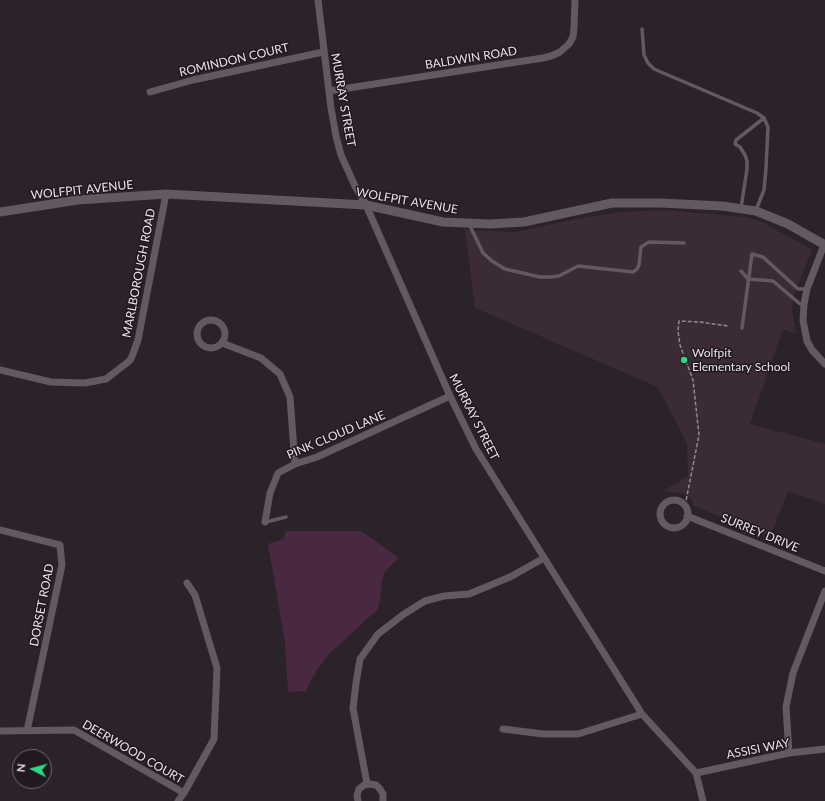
<!DOCTYPE html>
<style>
body{margin:0}
#map{position:relative;width:825px;height:801px;overflow:hidden;background:#2c222a;font-family:Lato,sans-serif}
canvas{display:block}
.north{position:absolute;left:12px;top:749px;width:40px;height:40px;box-sizing:border-box;background:#221920;border:1px solid #726970;border-radius:50%;rotate:276deg;font-size:11px;font-weight:700;line-height:16px;text-align:center;color:#e9e2e7}
.north::after{content:'';display:block;margin:auto;width:14px;height:18px;background:#2ed883;clip-path:polygon(50% 0,100% 100%,50% 72%,0 100%)}
</style>
<div id="map">
<canvas width="825" height="801"></canvas>
<div class="north">N</div>
</div>
<script>
const ctx = document.querySelector('canvas').getContext('2d');
ctx.lineJoin = 'round';
function fill(path, color) {
  ctx.fillStyle = color;
  ctx.fill(path, 'evenodd');
}
function toPath(rows) {
  const path = new Path2D();
  for (const r of rows) {
    if (r.length === 3) {
      path.moveTo(r[0] + r[2], r[1]);
      path.arc(r[0], r[1], r[2], 0, 2 * Math.PI);
      continue;
    }
    path.moveTo(r[0], r[1]);
    for (let i = 2; i < r.length; i += 2) path.lineTo(r[i], r[i + 1]);
  }
  return path;
}
function trace(path, color, width, dash) {
  ctx.strokeStyle = color;
  ctx.lineWidth = width;
  ctx.lineCap = dash ? 'butt' : 'round';
  ctx.setLineDash(dash || []);
  ctx.stroke(path);
}
function label(font, color, halo, rows, align = 'center') {
  ctx.font = font + ' Lato,sans-serif';
  ctx.lineWidth = 3;
  ctx.setLineDash([]);
  ctx.textBaseline = 'middle';
  ctx.strokeStyle = halo;
  ctx.fillStyle = color;
  for (const [text, x, y, turn = 0] of rows) {
    ctx.save();
    ctx.translate(x, y);
    ctx.rotate((+turn || 0) * Math.PI / 180);
    ctx.textAlign = isNaN(turn) ? turn : align;
    if (halo) ctx.strokeText(text, 0, 0);
    ctx.fillText(text, 0, 0);
    ctx.restore();
  }
}
fill(toPath([
 [665,210,745,217,763,222,812,250,794,295,792,310,796,334,783,329,750,424,825,444,825,504,788,491,770,537,694,506,691,499,685,494,663,491,688,476,687,444,658,387,475,308,465,230,516,232,581,218,622,212]
]), '#3a2b37');
fill(toPath([
 [286,531,361,531,399,558,388,568,384,574,382,581,380,600,378,609,330,653,317,670,309,684,306,692,301,691,288,692,285,643,268,544,284,539]
]), '#492942');
trace(toPath([
 [685,506,699,435,693,380,680,345,678,331,679,321,700,322,728,326]
]), '#938a91', 1.5, [4, 2]);
trace(toPath([
 [642,29,644,55,648,63,654,69,757,113,764,118,768,127,766,168,764,190,756,210],
 [741,208,747,169,747,161,745,155,740,147,735,144,736,140,764,118],
 [469,224,483,253,492,261,505,269,540,277,551,277,559,276,578,266,633,272,637,269,639,265,641,247,649,242,684,243],
 [741,271,748,279,773,281,800,304,804,304],
 [742,328,752,254,763,257,798,289,807,289],
 [266,522,286,517]
]), '#645861', 3.5);
trace(toPath([
 [318,0,331,108,336,136,341,155,355,186,366,205,450,396,476,449,642,714,696,773,703,801],
 [329,91,543,58,551,56,560,52,569,44,573,37,574,28,575,0],
 [150,92,193,80,323,52],
 [824,245,807,289,804,304,803,320,807,341,812,350,825,364],
 [211,334,14],
 [222,343,261,358,280,374,290,397,295,464],
 [0,370,51,382,85,383,106,379,128,362,131,359,138,340,166,194],
 [674,514,14],
 [687,516,825,571],
 [265,522,270,493,278,473,295,464,317,457,450,396],
 [0,530,60,545,62,565,27,731],
 [503,729,543,734,578,734,642,714],
 [0,731,74,730,184,793],
 [789,753,786,707,793,673,825,591],
 [696,773,789,753,825,749],
 [367,784,353,708,356,683,360,659,378,634,404,614,425,601,444,596,469,594,510,577,544,558],
 [178,801,184,793,214,739,217,668,195,595,187,583],
 [358,801,357,795,359,789,364,785,370,784,376,785,380,789,383,794,383,801]
]), '#645861', 7);
trace(toPath([
 [0,212,78,200,166,194,366,205,443,222,490,224,524,222,612,203,660,203,722,206,756,211,788,224,825,245]
]), '#645861', 9);
for (const [x, y, r, color] of [
 [684,360,4,"#2ed883"]
]) {
  const dot = new Path2D();
  dot.arc(x, y, r, 0, 2 * Math.PI);
  ctx.fillStyle = color;
  ctx.fill(dot);
  trace(dot, '#221920', 1.5);
}
label('12px', '#e9e2e7', '#221920', [
 ["BALDWIN ROAD",471,58,-9],
 ["ROMINDON COURT",234,60,-13],
 ["MURRAY STREET",343,100,80],
 ["WOLFPIT AVENUE",82,190,-6],
 ["WOLFPIT AVENUE",407,201,10],
 ["MARLBOROUGH ROAD",139,273,-79],
 ["MURRAY STREET",474,417,63],
 ["PINK CLOUD LANE",336,435,-23],
 ["SURREY DRIVE",760,533,22],
 ["DORSET ROAD",42,605,-79],
 ["ASSISI WAY",758,749,-11],
 ["DEERWOOD COURT",133,752,30]
]);
label('12px', '#e9e2e7', '#221920', [
 ["Wolfpit",692,353],
 ["Elementary School",692,367]
], 'left');
</script>
